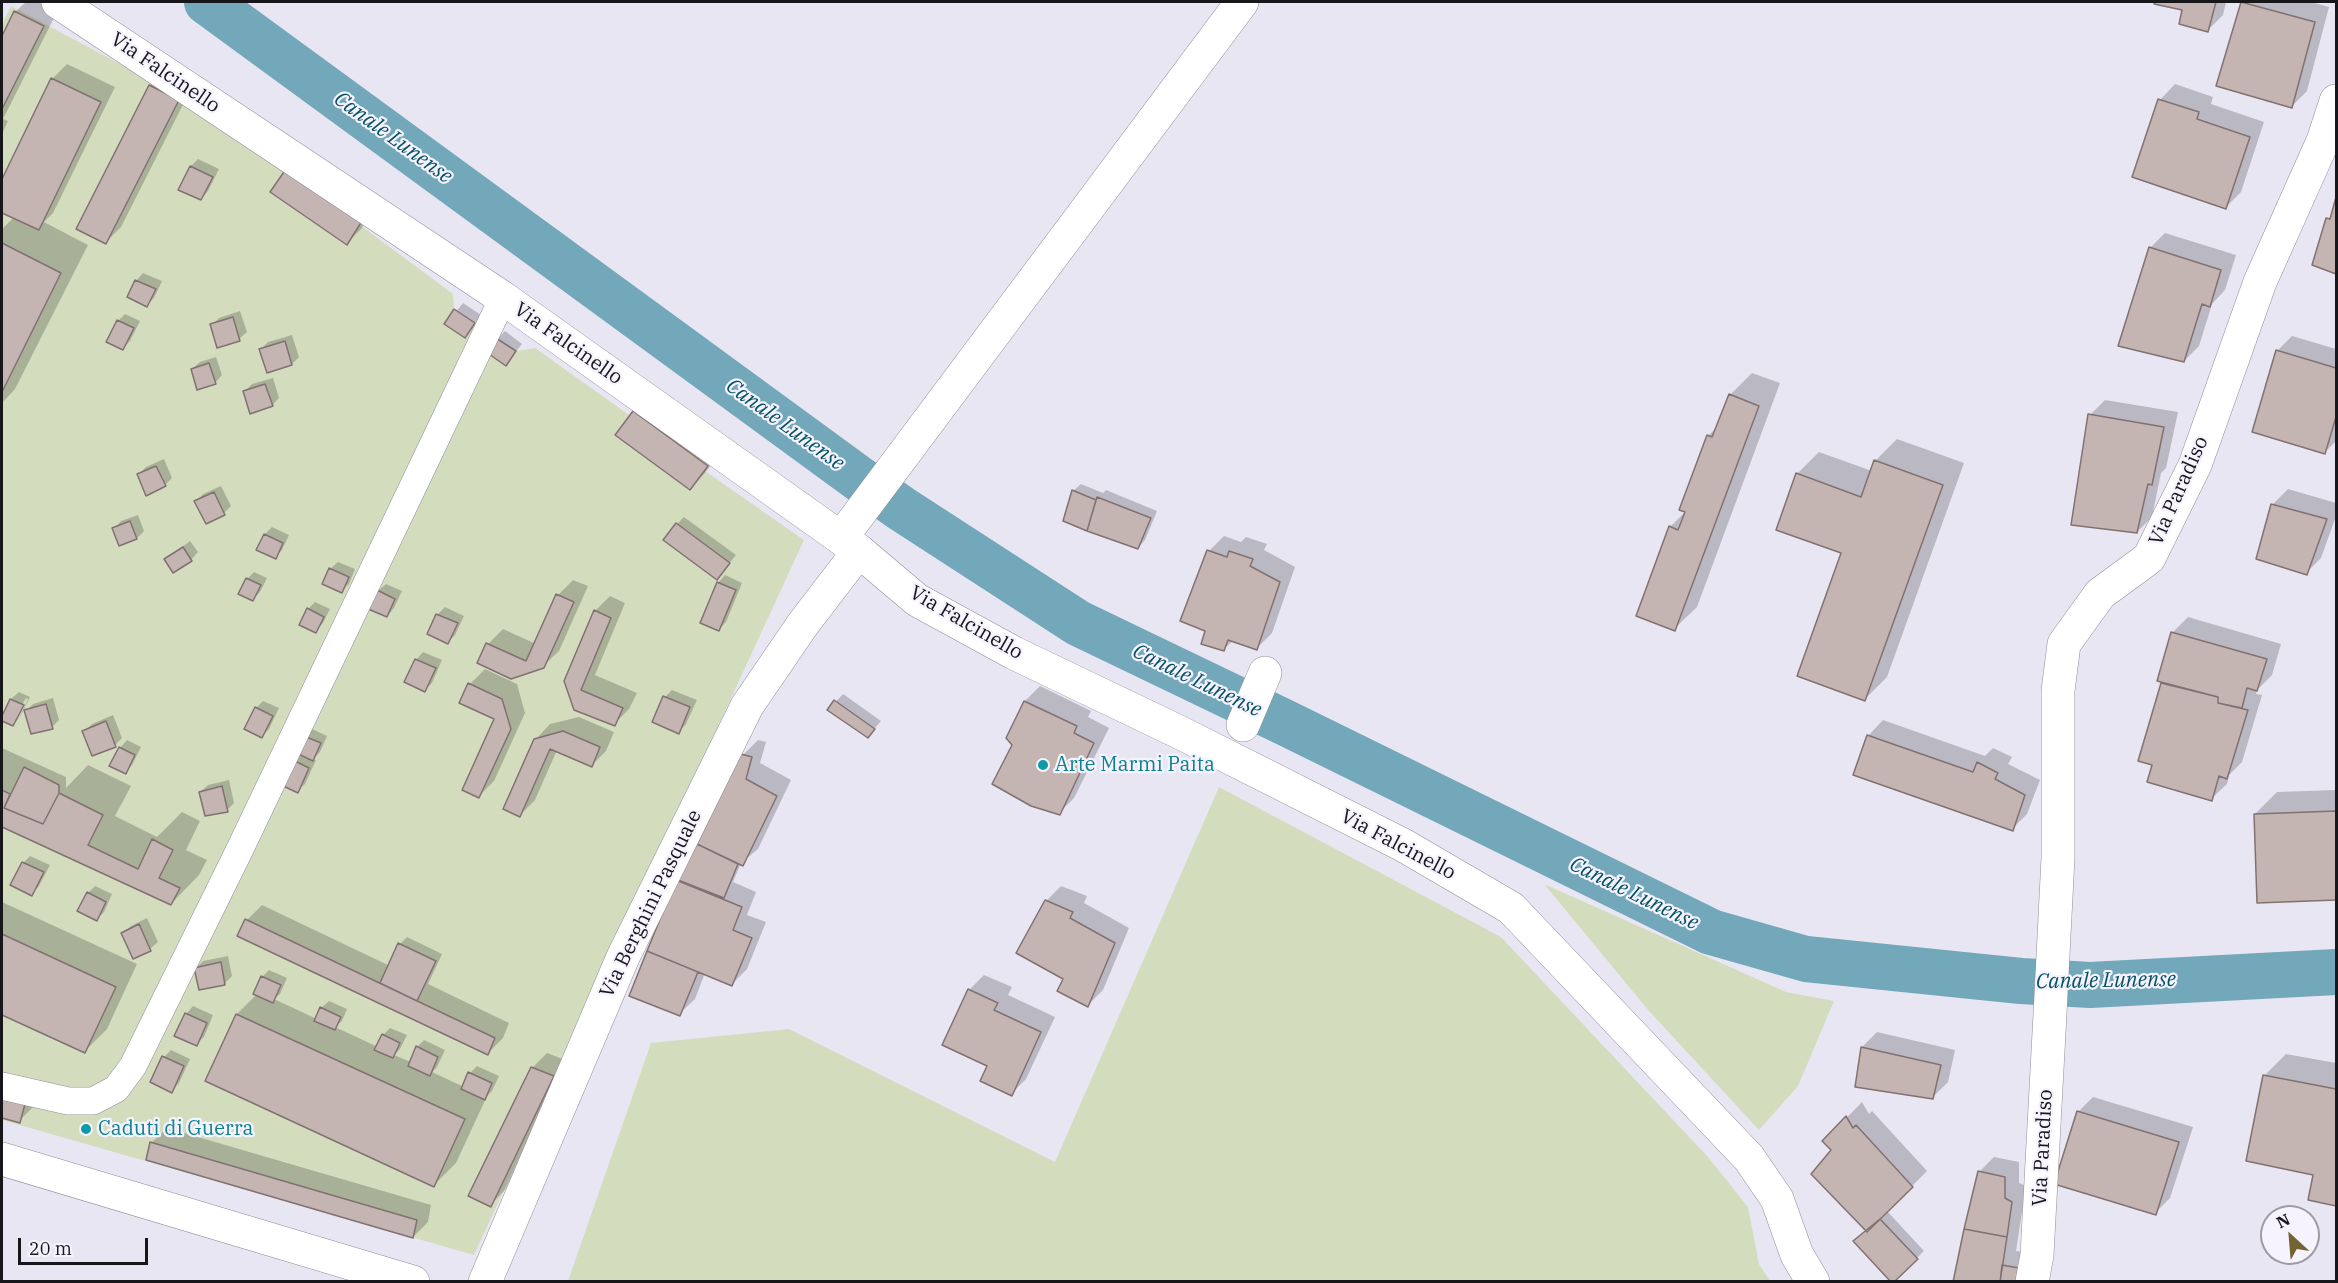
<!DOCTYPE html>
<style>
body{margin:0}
#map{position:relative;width:2338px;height:1283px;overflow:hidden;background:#e9e6f3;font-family:"IBM Plex Serif",serif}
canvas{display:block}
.frame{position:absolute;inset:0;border:3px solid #17161b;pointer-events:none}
.north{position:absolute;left:2260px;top:1205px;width:60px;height:60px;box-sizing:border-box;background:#f6f3ff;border:2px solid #9d9ba4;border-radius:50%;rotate:334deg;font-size:16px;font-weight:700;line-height:24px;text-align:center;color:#17161b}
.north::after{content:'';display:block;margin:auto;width:21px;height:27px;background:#736331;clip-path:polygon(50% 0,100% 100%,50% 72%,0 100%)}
.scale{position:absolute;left:18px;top:1238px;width:130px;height:27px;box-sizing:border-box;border:3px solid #17161b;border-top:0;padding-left:8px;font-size:18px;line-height:21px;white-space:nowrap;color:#17161b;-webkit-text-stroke:4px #f6f3ff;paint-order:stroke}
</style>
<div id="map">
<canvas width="2338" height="1283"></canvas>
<div class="frame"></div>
<div class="north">N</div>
<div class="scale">20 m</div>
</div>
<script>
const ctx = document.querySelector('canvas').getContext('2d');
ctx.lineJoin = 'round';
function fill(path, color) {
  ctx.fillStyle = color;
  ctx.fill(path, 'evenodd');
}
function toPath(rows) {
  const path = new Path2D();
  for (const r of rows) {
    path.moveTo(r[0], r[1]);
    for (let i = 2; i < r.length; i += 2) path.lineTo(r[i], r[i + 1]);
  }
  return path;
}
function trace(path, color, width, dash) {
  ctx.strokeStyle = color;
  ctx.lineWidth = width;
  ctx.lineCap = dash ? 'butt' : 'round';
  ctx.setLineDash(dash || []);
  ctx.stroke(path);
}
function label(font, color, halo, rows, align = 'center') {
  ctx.font = font + ' "IBM Plex Serif",serif';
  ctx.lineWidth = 4.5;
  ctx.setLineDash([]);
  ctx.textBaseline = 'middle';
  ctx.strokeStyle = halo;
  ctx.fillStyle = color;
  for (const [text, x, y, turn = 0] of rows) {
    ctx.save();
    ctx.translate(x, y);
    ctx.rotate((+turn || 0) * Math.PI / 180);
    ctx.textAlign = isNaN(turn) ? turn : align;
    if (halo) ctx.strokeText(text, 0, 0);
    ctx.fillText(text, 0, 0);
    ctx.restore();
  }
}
fill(toPath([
 [11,6,188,100,362,221,360,225,453,294,454,309,516,351,535,348,629,415,633,411,708,466,705,471,804,540,474,1255,2,1120,2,25],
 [1219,787,1501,937,1708,1157,1748,1207,1759,1264,1770,1281,568,1281,651,1043,789,1029,1055,1162],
 [1544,884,1786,992,1834,1001,1798,1086,1759,1130,1649,1011]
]), '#d3ddbe');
fill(toPath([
 [26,2,40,2,58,10,3,119,8,121,2,134,2,40,15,12],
 [2243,2,2311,2,2329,7,2307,91,2292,106,2218,85],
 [2156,3,2156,2,2226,2,2223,15,2208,30,2184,9],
 [67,64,115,87,53,213,44,222,88,245,15,389,2,403,2,229,14,217,2,211,2,183,52,79],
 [165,70,193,85,121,227,106,242,150,85],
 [2175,84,2213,97,2211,104,2264,122,2241,192,2226,207,2160,100],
 [198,159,219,169,208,191,201,199,180,189,191,166],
 [287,170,376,206,362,228,347,243],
 [2336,202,2336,272,2314,264,2328,219,2333,214],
 [2165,233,2236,255,2225,290,2212,304,2199,346,2184,361,2150,248],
 [143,273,162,281,154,298,147,305,136,281],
 [463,303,481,315,465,336,446,324],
 [240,311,247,332,239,339,212,325,219,318],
 [125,314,140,321,130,341,123,348,118,321],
 [505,331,522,344,506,364,497,339],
 [292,335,299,357,292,364,261,349,268,342],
 [2292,336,2336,349,2336,441,2325,452,2277,351],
 [216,357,222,375,215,383,192,369,200,362],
 [1752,373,1780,383,1697,607,1674,629,1670,527,1686,511,1708,436,1718,426,1730,395],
 [273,378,279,398,272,405,245,391,252,384],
 [649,397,722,450,705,473,690,488,617,435,634,412],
 [2105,400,2178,412,2166,468,2161,473,2152,517,2137,532,2090,415],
 [1897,439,1964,463,1887,677,1865,699,1843,552,1797,474,1819,452,1872,471,1875,461],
 [164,459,172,478,165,485,138,475,146,467],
 [1081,484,1103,493,1106,490,1157,511,1145,540,1138,548,1065,520,1073,491],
 [221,486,231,506,224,513,196,502,203,494],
 [2288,489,2336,503,2336,516,2321,558,2306,573,2258,558,2273,504],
 [138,515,144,531,137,538,114,529,121,521],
 [684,517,736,555,717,578,677,524],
 [272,527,289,535,282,550,275,557,258,549,265,534],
 [1224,536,1241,542,1246,537,1267,544,1264,550,1295,567,1272,633,1257,648,1234,640,1224,649,1209,551],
 [190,541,198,552,191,560,166,559],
 [338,562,355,569,349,584,341,591,330,569],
 [254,572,267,578,260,592,253,599,247,579],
 [725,575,742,583,726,622,719,629,718,583],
 [573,580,588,586,559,651,543,666,511,677,488,644,503,629,536,644,558,595],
 [386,584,402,591,394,608,387,616,378,591],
 [610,596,625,603,595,675,637,693,629,709,614,724,566,681,595,611],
 [315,602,330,609,323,623,316,631,308,609],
 [445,607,464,616,455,635,448,642,429,634,438,614],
 [2188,617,2281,644,2272,675,2257,690,2256,694,2262,695,2242,762,2229,775,2227,784,2211,799,2154,764,2140,760,2163,681,2159,680,2173,632],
 [423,652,442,660,432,683,425,690,416,660],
 [485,669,517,684,525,713,494,781,479,796,496,719,461,703,470,684],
 [1040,686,1091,711,1088,717,1109,728,1074,798,1059,813,1008,738,1025,701],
 [672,690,697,700,686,724,679,732,665,697],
 [19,692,30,697,20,717,12,725,2,719,11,699],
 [26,698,28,699,19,718,15,718],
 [843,694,881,721,868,736,829,709],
 [53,698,59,720,52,727,26,711,33,704],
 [263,701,279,708,269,729,262,736,256,708],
 [113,715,122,738,115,745,84,732,92,724],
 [579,717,614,732,606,751,591,766,557,750,535,800,520,815,535,740,550,724],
 [1883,720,1985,756,1993,748,2012,757,2008,764,2040,780,2027,814,2012,829,1868,736],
 [312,729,327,736,320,752,313,759,316,760,305,784,297,791,294,761,302,754,305,737],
 [127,740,141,747,132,765,125,772,120,748],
 [758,740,766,742,760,763,791,780,758,849,741,863,733,882,756,892,747,915,766,922,747,969,732,984,705,973,695,999,679,1014,677,881,743,755],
 [2,748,66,777,66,788,88,765,131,786,115,816,157,837,182,812,200,821,186,850,207,860,199,875,171,904,2,825],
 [229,780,234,803,227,810,200,792,208,785],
 [2336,790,2336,899,2259,902,2255,814,2277,792],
 [30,856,50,865,39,886,32,894,23,863],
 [95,886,112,894,104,912,97,919,88,893],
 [1061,886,1087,896,1084,903,1129,928,1103,990,1088,1005,1065,978,1046,901],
 [2,902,137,964,107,1029,85,1051,2,1013],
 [262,905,390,966,400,944,407,937,442,954,428,984,509,1023,503,1038,488,1053,247,920],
 [147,918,158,942,150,949,123,933,131,926],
 [228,956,232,976,225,983,196,968,203,961],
 [269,970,287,978,280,994,274,999,317,1019,321,1008,329,1001,347,1009,342,1021,335,1027,378,1047,383,1035,390,1028,407,1035,400,1049,394,1055,411,1062,417,1047,424,1040,445,1050,437,1067,432,1072,464,1087,470,1073,477,1066,499,1076,492,1091,487,1096,456,1163,434,1185,207,1080,237,1014,257,994,262,977],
 [984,975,1012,987,1008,995,1055,1017,1026,1079,1011,1094,989,1066,969,990],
 [193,1006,213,1015,204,1037,196,1044,186,1014],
 [1877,1032,1955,1050,1948,1082,1933,1097,1862,1047],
 [171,1050,190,1059,179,1083,172,1091,164,1057],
 [547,1053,568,1061,505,1190,490,1205,532,1068],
 [2286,1054,2336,1063,2336,1205,2309,1199,2314,1173,2264,1076],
 [2,1076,34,1106,19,1121,2,1116],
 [2093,1097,2193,1127,2170,1198,2155,1213,2078,1112],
 [1862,1102,1869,1114,1872,1111,1927,1171,1887,1211,1924,1251,1893,1281,1867,1230,1833,1150,1824,1141],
 [167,1128,431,1205,428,1222,413,1237,151,1143],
 [1994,1157,2019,1162,2019,1183,2026,1186,2016,1251,2033,1253,2028,1282,1955,1282,1973,1193,1976,1190,1979,1172]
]), '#0003');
trace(toPath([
 [207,2,858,478,902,509,1078,623,1288,724,1711,932,1806,959,2021,981,2090,985,2336,972]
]), '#72a8ba', 46);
const building = toPath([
 [2155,2,2216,2,2208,32,2179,24,2182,10,2154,4,2155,2],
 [2241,2,2315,22,2292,108,2216,86,2241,2],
 [14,11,44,26,2,109,2,36,14,11],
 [51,78,101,102,39,230,2,213,2,179,51,78],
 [149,85,179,100,106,244,76,229,149,85],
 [2158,99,2199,112,2197,119,2250,137,2226,209,2132,177,2158,99],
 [190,166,213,177,201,200,178,190,190,166],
 [286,169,362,221,347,245,270,192,286,169],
 [2336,197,2336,274,2312,265,2326,218,2330,219,2336,197],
 [2,243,61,273,2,392,2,243],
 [2149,247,2221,270,2210,307,2202,304,2184,362,2118,346,2149,247],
 [135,280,156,289,147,307,127,297,135,280],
 [454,309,475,323,465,338,444,324,454,309],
 [233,317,240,341,217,348,210,324,233,317],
 [117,320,134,328,123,350,106,342,117,320],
 [496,338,516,351,506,366,486,352,496,338],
 [285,341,292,365,267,373,259,349,285,341],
 [2276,350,2336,368,2336,417,2325,454,2252,432,2276,350],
 [209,363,216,384,197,390,191,369,209,363],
 [265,384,273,406,250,414,243,391,265,384],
 [1729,394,1759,406,1675,631,1636,616,1669,526,1678,530,1685,512,1679,510,1707,435,1712,437,1729,394],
 [633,411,708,466,690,490,615,435,633,411],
 [2088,414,2164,427,2152,485,2148,484,2137,533,2071,525,2088,414],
 [1874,460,1943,485,1865,701,1797,676,1841,553,1776,530,1796,473,1861,497,1874,460],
 [156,466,166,486,146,496,137,474,156,466],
 [1072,490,1096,500,1087,531,1063,521,1072,490],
 [214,492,225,515,206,524,194,501,214,492],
 [1097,497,1151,518,1138,549,1087,531,1097,497],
 [2271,504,2327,519,2307,575,2256,559,2271,504],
 [130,521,137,539,119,546,112,528,130,521],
 [676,523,730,563,717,580,663,540,676,523],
 [264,534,283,543,276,559,256,550,264,534],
 [183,547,192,561,173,573,164,559,183,547],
 [1207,550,1227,557,1229,551,1253,559,1250,566,1280,582,1257,650,1228,640,1224,651,1201,644,1205,631,1180,621,1207,550],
 [329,568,349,577,342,593,322,584,329,568],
 [246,578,261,585,253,601,238,594,246,578],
 [717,582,736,590,719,631,700,623,717,582],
 [377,590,395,599,387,617,368,609,377,590],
 [556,594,574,602,544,668,511,679,477,663,486,643,526,661,556,594],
 [307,608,324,617,316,633,299,625,307,608],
 [594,610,611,618,581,690,623,708,615,726,574,710,564,681,594,610],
 [436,614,458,623,448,644,427,634,436,614],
 [2171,632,2267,659,2257,691,2247,688,2242,708,2218,703,2218,697,2157,681,2171,632],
 [415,659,436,668,425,692,404,682,415,659],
 [468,683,502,699,511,729,479,798,462,790,494,719,459,703,468,683],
 [2161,683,2218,697,2218,703,2248,710,2227,779,2219,776,2212,801,2147,782,2152,765,2138,761,2161,683],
 [663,696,690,707,679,734,652,722,663,696],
 [10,699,24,705,13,726,2,721,2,716,10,699],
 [834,700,875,729,868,738,827,710,834,700],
 [1024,701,1077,726,1074,733,1094,743,1060,815,1031,806,992,784,1012,745,1006,738,1024,701],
 [46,704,53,729,31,734,24,710,46,704],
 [255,707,273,716,262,738,244,729,255,707],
 [106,721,116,747,92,756,82,731,106,721],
 [563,731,600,747,592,767,550,749,520,817,503,809,534,739,563,731],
 [1867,735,1973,772,1977,762,1998,773,1995,779,2025,795,2013,831,1853,775,1867,735],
 [304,736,321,743,313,761,296,753,304,736],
 [119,747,135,755,126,774,109,766,119,747],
 [741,754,752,757,746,779,777,796,743,866,697,844,741,754],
 [293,760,309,768,298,793,281,785,293,760],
 [24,767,59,785,59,793,43,824,4,808,24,767],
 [222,786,228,812,205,816,199,792,222,786],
 [2,790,10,794,4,808,43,824,59,793,103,815,88,845,138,869,152,839,173,850,159,878,180,888,171,905,2,827,2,790],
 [2336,811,2336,900,2257,903,2254,814,2336,811],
 [697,844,738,864,724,898,678,880,697,844],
 [22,862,44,872,32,896,10,885,22,862],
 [676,880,742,907,733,930,752,938,732,986,647,951,676,880],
 [87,892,106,902,97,921,77,911,87,892],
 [1045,900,1073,912,1070,918,1115,943,1088,1007,1057,991,1063,979,1016,953,1045,900],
 [245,919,495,1038,488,1055,237,936,245,919],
 [139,924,151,951,133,959,121,933,139,924],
 [2,934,116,987,85,1053,2,1015,2,934],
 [398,943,436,961,417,1001,380,983,398,943],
 [647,951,698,972,680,1016,629,996,647,951],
 [221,962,225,985,199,990,194,968,221,962],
 [261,976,281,985,273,1003,253,994,261,976],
 [968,989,998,1003,994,1010,1041,1032,1012,1096,980,1081,987,1066,942,1045,968,989],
 [320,1007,341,1017,335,1030,314,1021,320,1007],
 [185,1013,207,1023,197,1046,174,1036,185,1013],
 [236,1014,465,1119,434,1187,205,1081,236,1014],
 [382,1034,400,1043,393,1058,374,1050,382,1034],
 [416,1046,438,1057,430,1076,408,1066,416,1046],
 [1861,1047,1941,1065,1933,1099,1855,1087,1861,1047],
 [162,1056,184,1066,172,1093,150,1082,162,1056],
 [531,1067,554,1076,491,1207,468,1196,531,1067],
 [468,1072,492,1083,485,1100,461,1089,468,1072],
 [2263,1075,2336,1089,2336,1206,2308,1200,2313,1175,2246,1161,2263,1075],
 [2,1096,25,1104,20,1123,2,1118,2,1096],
 [2077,1111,2179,1142,2156,1215,2054,1184,2077,1111],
 [1846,1116,1853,1128,1856,1125,1913,1187,1867,1232,1811,1174,1831,1150,1822,1141,1846,1116],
 [150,1142,417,1220,413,1238,146,1160,150,1142],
 [1978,1171,2005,1177,2005,1198,2012,1202,2007,1237,1964,1229,1978,1171],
 [1880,1219,1918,1259,1894,1282,1891,1282,1853,1241,1880,1219],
 [1964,1229,2007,1237,2000,1282,1953,1282,1964,1229],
 [2002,1265,2019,1268,2016,1282,2000,1282,2002,1265]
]);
fill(building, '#c4b4b2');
trace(building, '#817271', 1.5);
const lane = toPath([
 [2,1086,68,1101,93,1101,116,1089,133,1066,239,851,503,298]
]);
const street = toPath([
 [841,538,1242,2],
 [1243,725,1265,673],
 [2,1159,413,1282],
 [485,1282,623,957,747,706,803,624,859,551],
 [2032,1282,2037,1255,2050,1014,2058,858,2058,691,2064,644,2100,594,2149,558,2195,465,2260,282,2323,141,2336,101]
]);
const secondary = toPath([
 [58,2,503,298,859,551,917,600,1014,653,1181,733,1403,845,1511,908,1749,1158,1777,1199,1797,1255,1813,1282]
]);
trace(lane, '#908d9a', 28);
trace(street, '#908d9a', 34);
trace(secondary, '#908d9a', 34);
trace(lane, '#fff', 27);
trace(street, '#fff', 33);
trace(secondary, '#fff', 33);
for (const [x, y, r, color] of [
 [1043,765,6,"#0f9aa8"],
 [86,1129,6,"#0f9aa8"]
]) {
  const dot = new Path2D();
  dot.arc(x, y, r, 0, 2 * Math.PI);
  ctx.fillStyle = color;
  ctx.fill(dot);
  trace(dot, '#f6f3ff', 2);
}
label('20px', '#17161b', '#f6f3ff', [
 ["Via Falcinello",165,73,34],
 ["Via Falcinello",568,344,35],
 ["Via Paradiso",2179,491,-66],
 ["Via Falcinello",966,623,30],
 ["Via Falcinello",1398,845,28],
 ["Via Berghini Pasquale",651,904,-64],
 ["Via Paradiso",2043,1148,-87]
]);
label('20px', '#0d838f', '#f6f3ff', [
 ["Arte Marmi Paita",1055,765],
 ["Caduti di Guerra",98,1129]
], 'left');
label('italic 21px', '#005164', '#f6f3ff', [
 ["Canale Lunense",393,138,36],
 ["Canale Lunense",785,425,36],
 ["Canale Lunense",1197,681,26],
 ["Canale Lunense",1634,894,26],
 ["Canale Lunense",2106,981,-1]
]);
</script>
